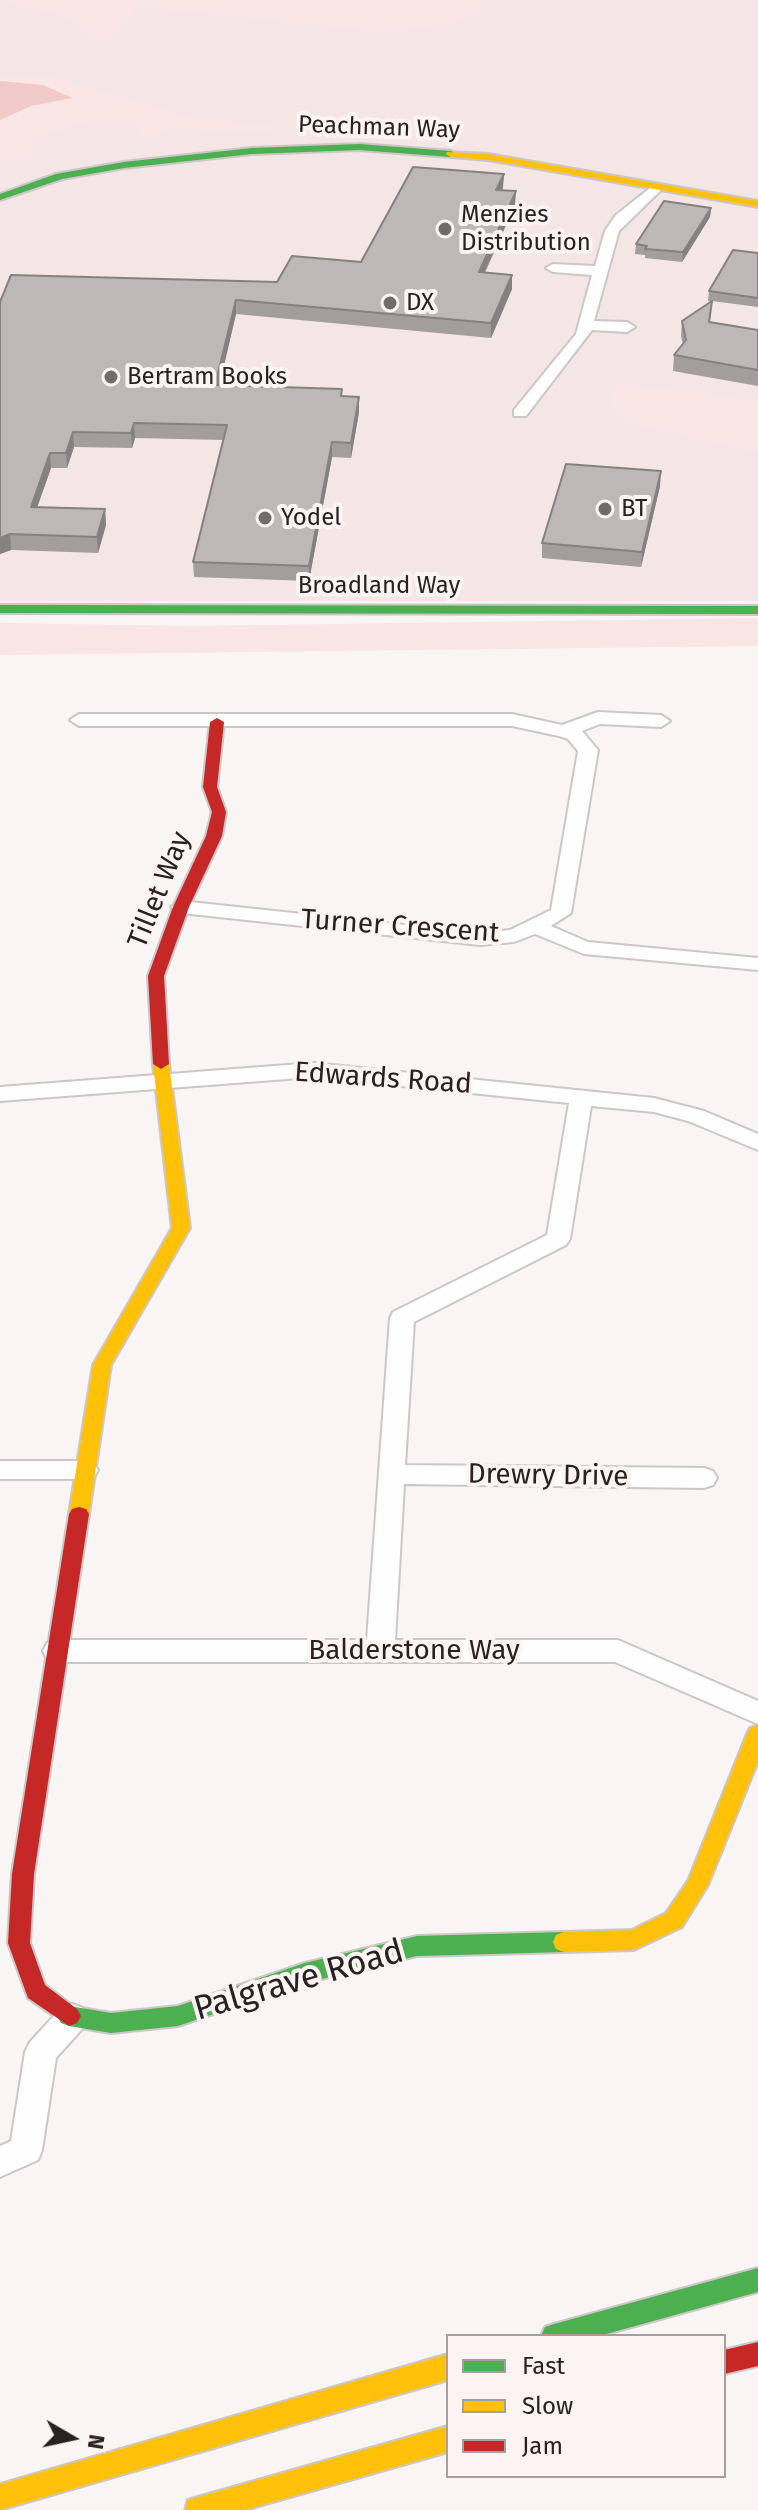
<!DOCTYPE html>
<style>
body{margin:0}
#map{position:relative;width:758px;height:2510px;overflow:hidden;background:#faf5f5;font-family:"Fira Sans",sans-serif}
canvas{display:block}
.legend{position:absolute;left:446px;top:2334px;width:280px;height:144px;box-sizing:border-box;background:#fdf3f2;border:2px solid #a79f9e;margin:0;padding:10px 14px;list-style:none;font-size:24px;color:#272121}
.legend li{display:flex;align-items:center;gap:16px;height:40px}
.legend b{width:40px;border:2px solid #a79f9e}
.north{position:absolute;left:32px;top:2398px;width:80px;height:80px;-webkit-text-stroke:6px #fdf3f2;paint-order:stroke;rotate:99deg;font-size:22px;font-weight:700;line-height:32px;text-align:center;color:#272121}
.north::after{content:'';display:block;margin:auto;width:28px;height:36px;background:#272121;clip-path:polygon(50% 0,100% 100%,50% 72%,0 100%)}
</style>
<div id="map">
<canvas width="758" height="2510"></canvas>
<ul class="legend">
<li><b style="height:10px;background:#4caf50"></b>Fast</li>
<li><b style="height:10px;background:#ffc107"></b>Slow</li>
<li><b style="height:10px;background:#c62828"></b>Jam</li>
</ul>
<div class="north">N</div>
</div>
<script>
const ctx = document.querySelector('canvas').getContext('2d');
ctx.lineJoin = 'round';
function fill(path, color) {
  ctx.fillStyle = color;
  ctx.fill(path, 'evenodd');
}
function toPath(rows) {
  const path = new Path2D();
  for (const r of rows) {
    path.moveTo(r[0], r[1]);
    for (let i = 2; i < r.length; i += 2) path.lineTo(r[i], r[i + 1]);
  }
  return path;
}
function trace(path, color, width, dash) {
  ctx.strokeStyle = color;
  ctx.lineWidth = width;
  ctx.lineCap = dash ? 'butt' : 'round';
  ctx.setLineDash(dash || []);
  ctx.stroke(path);
}
function label(font, color, halo, rows, align = 'center') {
  ctx.font = font + ' "Fira Sans",sans-serif';
  ctx.lineWidth = 8;
  ctx.setLineDash([]);
  ctx.textBaseline = 'middle';
  ctx.strokeStyle = halo;
  ctx.fillStyle = color;
  for (const [text, x, y, turn = 0] of rows) {
    ctx.save();
    ctx.translate(x, y);
    ctx.rotate((+turn || 0) * Math.PI / 180);
    ctx.textAlign = isNaN(turn) ? turn : align;
    if (halo) ctx.strokeText(text, 0, 0);
    ctx.fillText(text, 0, 0);
    ctx.restore();
  }
}
fill(toPath([
 [0,0,758,0,758,601,0,601]
]), '#f3e6e5');
fill(toPath([
 [0,0,144,0,103,42,91,40,85,29,62,15,4,3],
 [154,0,484,0,477,13,459,22,415,30,377,32,145,8],
 [0,77,54,77,194,118,287,127,284,130,240,133,172,129,145,139,138,137,142,127,131,121,89,122,35,138,30,144,37,153,32,158,0,162],
 [619,383,758,400,758,453,630,424,614,411,610,395],
 [758,618,758,646,0,655,0,623,192,626]
]), '#f9e6e4');
fill(toPath([
 [0,81,43,85,72,98,31,106,0,120]
]), '#efcac8');
const street = toPath([
 [655,184,662,188,660,191,619,231,594,321,627,322,635,327,627,332,592,330,526,416,514,416,514,410,576,334,592,275,553,272,546,268,553,264,595,266,605,231,616,215,655,184],
 [598,712,661,715,670,721,661,727,600,724,582,731,598,750,571,913,551,926,588,942,758,958,758,970,584,954,535,934,514,942,480,945,181,913,171,907,181,901,480,933,510,930,551,910,578,751,568,739,559,736,512,726,79,726,70,720,79,714,512,714,562,725,598,712],
 [313,1063,654,1098,704,1111,758,1134,758,1150,688,1121,654,1112,591,1106,570,1239,566,1245,414,1322,405,1465,704,1468,713,1471,717,1478,713,1485,704,1488,404,1484,395,1640,618,1640,758,1701,758,1724,615,1662,57,1662,47,1659,43,1651,47,1643,57,1640,367,1640,390,1318,393,1312,547,1235,569,1103,313,1077,0,1101,0,1087,313,1063],
 [0,1461,85,1461,94,1463,98,1470,94,1477,85,1479,0,1479,0,1461],
 [72,2004,83,2008,88,2018,83,2028,56,2058,42,2150,38,2160,0,2177,0,2146,11,2141,25,2052,30,2042,61,2008,72,2004]
]);
const fast = toPath([
 [359,144,451,151,456,154,451,157,359,150,252,154,124,168,62,179,0,200,0,194,56,174,124,162,252,148,359,144],
 [0,605,758,606,758,614,0,613,0,605],
 [564,1932,572,1935,575,1942,572,1949,564,1952,417,1956,305,1983,178,2026,111,2033,69,2026,61,2023,57,2016,61,2009,69,2006,111,2013,178,2006,305,1963,417,1936,564,1932],
 [758,2268,758,2292,599,2336,541,2336,545,2327,554,2324,758,2268]
]);
const slow = toPath([
 [447,152,488,154,758,201,758,207,488,160,451,157,446,154,447,152],
 [161,1059,169,1064,190,1228,111,1365,89,1514,86,1519,79,1521,72,1519,69,1514,93,1365,172,1228,153,1064,161,1059],
 [758,1725,758,1761,708,1885,682,1927,634,1950,564,1952,556,1949,553,1942,556,1935,564,1932,632,1930,666,1913,688,1881,747,1734,750,1728,758,1725],
 [448,2354,448,2380,0,2510,0,2484,448,2354],
 [448,2426,448,2452,245,2510,185,2510,188,2500,198,2497,448,2426]
]);
const jam = toPath([
 [217,718,224,722,217,787,226,812,222,836,189,907,164,976,169,1064,161,1069,153,1064,148,976,173,907,206,836,212,812,203,787,210,722,217,718],
 [79,1507,86,1509,89,1514,34,1874,30,1943,45,1985,77,2009,81,2016,77,2023,69,2026,28,1998,8,1943,12,1874,69,1514,72,1509,79,1507],
 [758,2342,758,2366,724,2374,724,2350,758,2342]
]);
trace(street, '#ccc7c6', 4);
trace(fast, '#ccc7c6', 4);
trace(slow, '#ccc7c6', 4);
trace(jam, '#ccc7c6', 4);
fill(street, '#fefefe');
fill(fast, '#4caf50');
fill(slow, '#ffc107');
fill(jam, '#c62828');
fill(toPath([
 [504,174,502,190,515,205,485,273,512,275,512,289,491,338,236,314,219,385,359,397,359,412,351,458,332,457,309,581,194,577,193,562,224,440,135,438,132,448,74,447,67,468,51,468,37,507,105,509,106,525,98,553,11,550,0,554,0,302,277,282,361,262],
 [711,208,710,217,682,262,645,258,645,255,635,254,636,244],
 [758,253,758,307,712,301,710,322,758,330,758,386,673,371,674,355,683,344,681,337,682,321,711,301,708,301,709,291],
 [660,486,641,567,542,558,542,543]
]), '#a39e9d');
fill(toPath([
 [504,174,503,188,496,203,496,190],
 [516,191,515,205,478,286,479,272],
 [711,208,710,217,682,262,683,252],
 [512,275,512,289,491,338,491,323],
 [236,300,236,314,216,400,215,385],
 [359,397,359,412,351,458,351,443],
 [134,423,135,438,132,448,131,433],
 [73,432,74,447,67,468,66,453],
 [332,442,332,457,309,581,309,566],
 [50,453,51,468,32,522,31,507],
 [661,471,660,486,641,567,642,552],
 [105,509,106,525,98,553,97,537],
 [10,534,11,550,0,554,0,538]
]), '#848180');
const building = toPath([
 [413,167,504,174,496,190,516,191,479,272,512,275,491,323,236,300,215,385,342,389,341,396,359,397,351,443,332,442,309,566,193,562,227,425,134,423,131,433,73,432,66,453,50,453,31,507,105,509,97,537,10,534,0,538,0,302,11,275,277,282,292,256,361,262,413,167],
 [664,201,711,208,683,252,645,249,647,246,636,244,664,201],
 [733,250,758,253,758,298,709,291,733,250],
 [712,301,709,322,758,330,758,370,674,355,686,340,682,321,712,301],
 [566,464,661,471,642,552,542,543,566,464]
]);
fill(building, '#bdb8b7');
trace(building, '#848180', 2);
for (const [x, y, r, color] of [
 [445,229,8,"#716b6b"],
 [390,303,8,"#716b6b"],
 [111,377,8,"#716b6b"],
 [605,509,8,"#716b6b"],
 [265,518,8,"#716b6b"]
]) {
  const dot = new Path2D();
  dot.arc(x, y, r, 0, 2 * Math.PI);
  ctx.fillStyle = color;
  ctx.fill(dot);
  trace(dot, '#fdf3f2', 3);
}
label('24px', '#272121', '#fdf3f2', [
 ["Peachman Way",379,128,2],
 ["Broadland Way",379,586]
]);
label('24px', '#272121', '#fdf3f2', [
 ["Menzies",461,215],
 ["Distribution",461,243],
 ["DX",406,303],
 ["Bertram Books",127,377],
 ["BT",621,509],
 ["Yodel",281,518]
], 'left');
label('28px', '#272121', '#fdf3f2', [
 ["Tillet Way",160,890,-68],
 ["Turner Crescent",400,927,4],
 ["Edwards Road",383,1079,4],
 ["Drewry Drive",548,1476,1],
 ["Balderstone Way",414,1651]
]);
label('34px', '#272121', '#fdf3f2', [
 ["Palgrave Road",299,1981,-16]
]);
</script>
